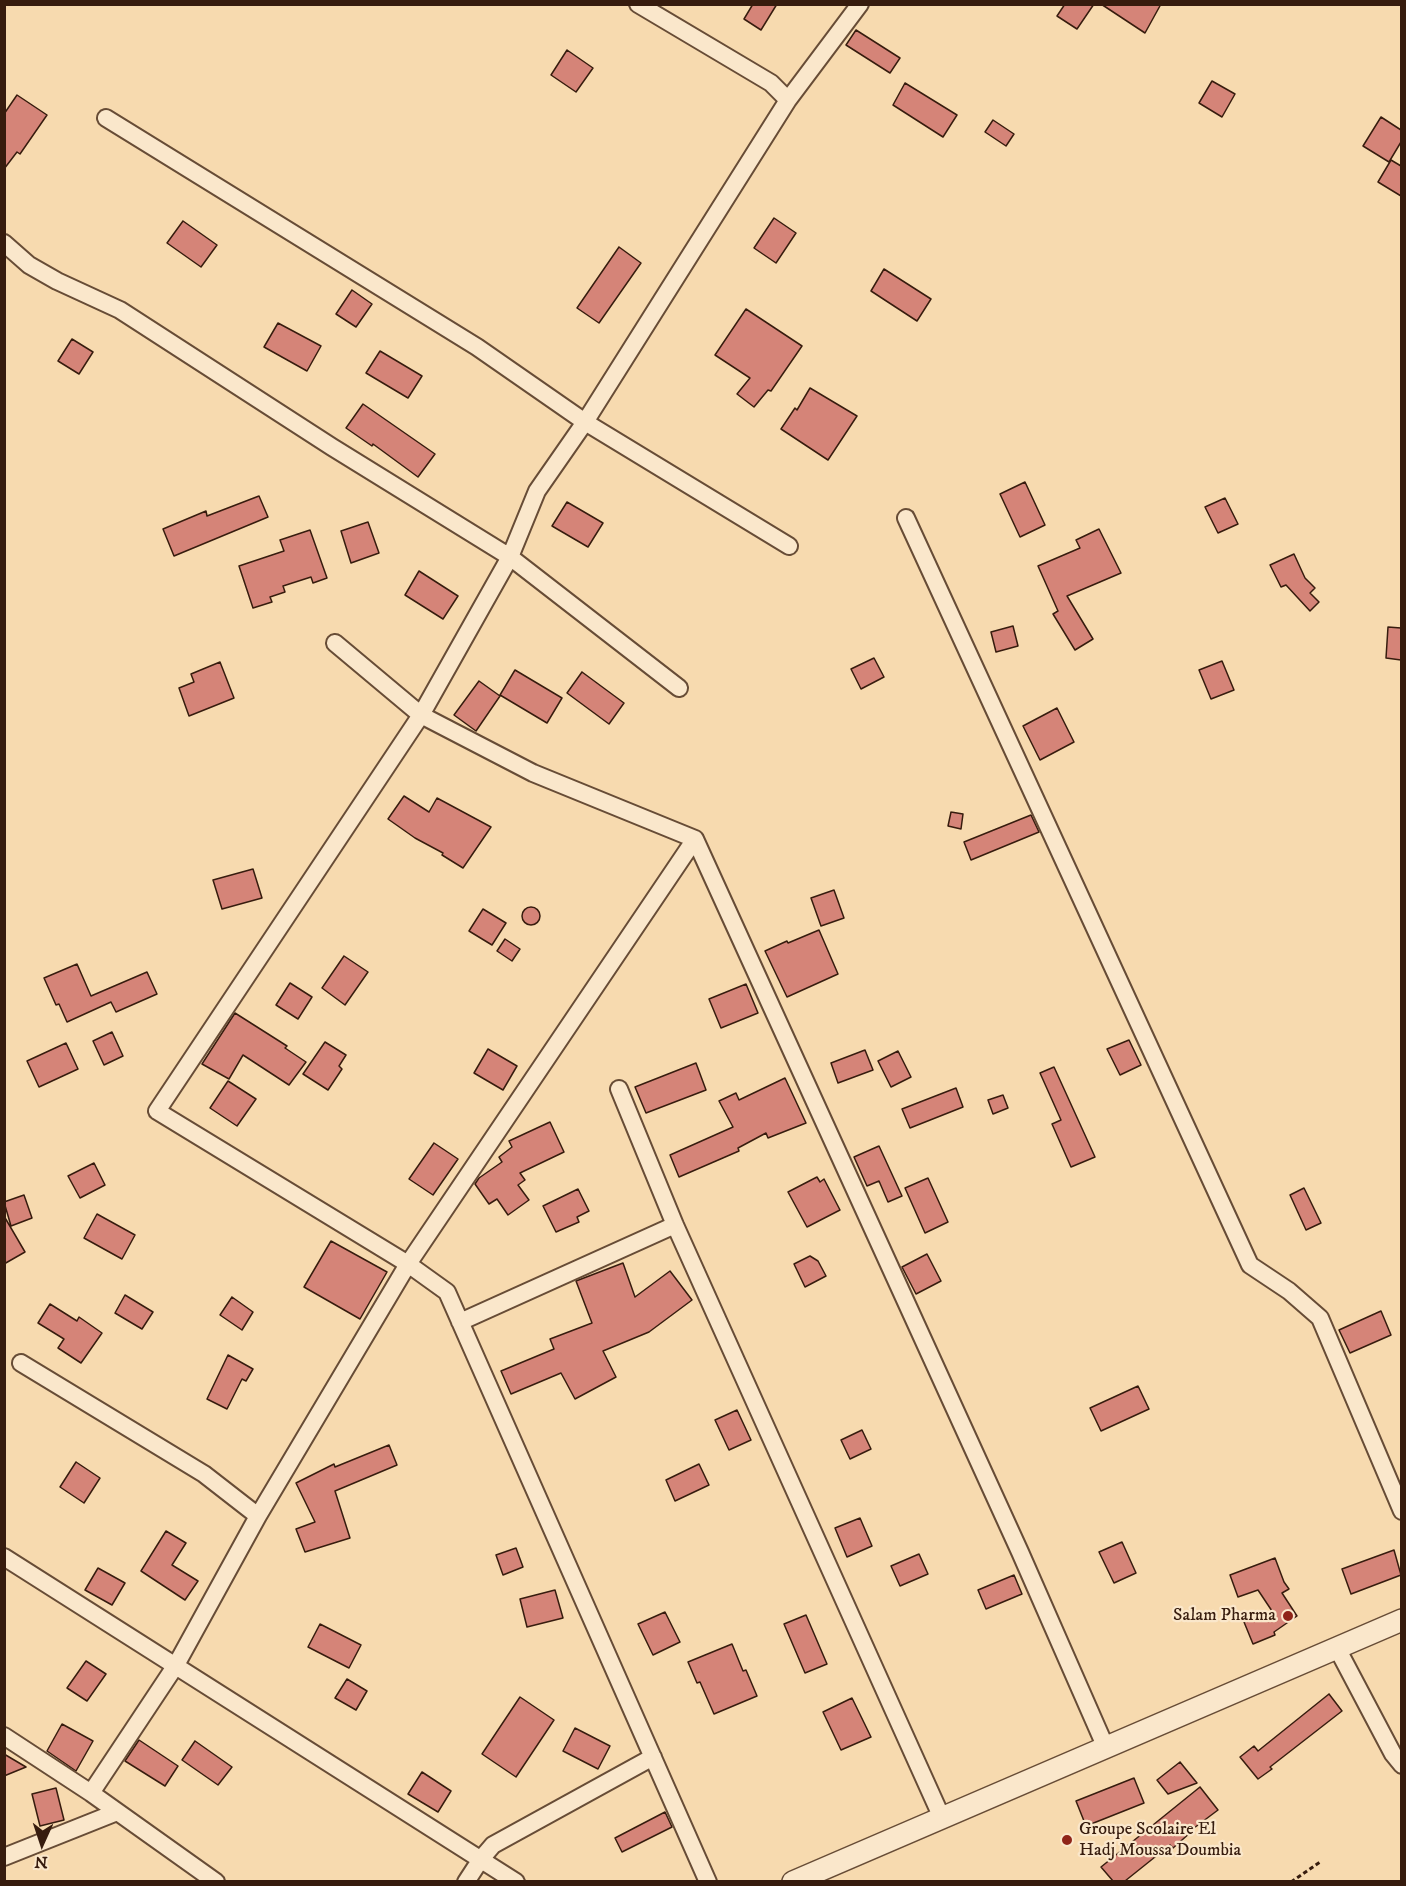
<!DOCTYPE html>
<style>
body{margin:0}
#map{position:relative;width:1406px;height:1886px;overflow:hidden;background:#f7daaf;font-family:"IM FELL DW Pica",serif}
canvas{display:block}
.frame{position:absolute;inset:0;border:6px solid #371c0e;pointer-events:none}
.north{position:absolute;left:12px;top:1814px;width:60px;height:60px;-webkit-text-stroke:4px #fae7cb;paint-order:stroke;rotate:183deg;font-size:16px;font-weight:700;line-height:24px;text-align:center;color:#371c0e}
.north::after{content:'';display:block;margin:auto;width:21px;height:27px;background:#371c0e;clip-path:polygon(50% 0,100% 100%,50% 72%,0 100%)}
</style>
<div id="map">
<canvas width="1406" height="1886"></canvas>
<div class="frame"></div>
<div class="north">N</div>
</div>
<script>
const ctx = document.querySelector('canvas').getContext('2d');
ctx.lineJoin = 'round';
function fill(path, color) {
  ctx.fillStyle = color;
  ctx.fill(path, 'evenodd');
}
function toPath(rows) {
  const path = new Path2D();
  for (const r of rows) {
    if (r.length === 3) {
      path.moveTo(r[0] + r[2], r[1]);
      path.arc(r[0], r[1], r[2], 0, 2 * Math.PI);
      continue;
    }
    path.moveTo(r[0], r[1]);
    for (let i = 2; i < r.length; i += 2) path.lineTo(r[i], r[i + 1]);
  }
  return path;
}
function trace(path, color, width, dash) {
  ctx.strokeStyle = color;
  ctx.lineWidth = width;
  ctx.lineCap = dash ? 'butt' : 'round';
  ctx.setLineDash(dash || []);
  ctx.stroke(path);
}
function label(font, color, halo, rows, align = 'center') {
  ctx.font = font + ' "IM FELL DW Pica",serif';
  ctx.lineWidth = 4.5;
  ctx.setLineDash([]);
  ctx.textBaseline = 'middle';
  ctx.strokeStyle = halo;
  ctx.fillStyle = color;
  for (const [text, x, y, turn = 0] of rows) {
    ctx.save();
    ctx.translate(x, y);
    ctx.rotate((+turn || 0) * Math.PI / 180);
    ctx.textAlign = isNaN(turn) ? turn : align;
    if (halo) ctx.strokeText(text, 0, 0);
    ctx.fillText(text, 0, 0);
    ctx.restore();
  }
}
const building = toPath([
 [753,4,777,4,761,30,744,19,753,4],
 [1065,4,1094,4,1077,29,1057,16,1065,4],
 [1101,4,1161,4,1145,33,1101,4],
 [856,30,900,58,890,73,846,45,856,30],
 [567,50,593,68,576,92,551,75,567,50],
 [1212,81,1235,94,1222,117,1199,103,1212,81],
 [905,83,957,115,943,137,893,105,905,83],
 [17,95,47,115,20,154,17,152,4,169,4,114,17,95],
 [1381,117,1401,130,1401,142,1389,162,1363,146,1381,117],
 [993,120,1014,134,1006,146,985,132,993,120],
 [1391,160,1401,166,1401,196,1378,182,1391,160],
 [774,218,796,233,776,263,754,248,774,218],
 [183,221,217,245,201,267,167,243,183,221],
 [619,247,641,263,599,323,577,308,619,247],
 [884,269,931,299,917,321,871,291,884,269],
 [352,290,372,304,356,327,336,314,352,290],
 [746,309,802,346,771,391,768,390,754,407,737,394,750,378,715,355,746,309],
 [278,323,321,346,307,371,264,347,278,323],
 [72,339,93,352,79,374,58,361,72,339],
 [380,351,422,376,408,398,366,373,380,351],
 [810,388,857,416,828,460,781,429,795,408,797,410,810,388],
 [363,404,435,454,418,477,373,444,372,446,346,428,363,404],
 [1025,482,1045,525,1020,537,1000,494,1025,482],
 [259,496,268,517,174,556,163,529,206,511,207,516,259,496],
 [1225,498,1238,524,1218,533,1205,507,1225,498],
 [567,502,603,523,588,547,552,526,567,502],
 [368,522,379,553,351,563,341,531,368,522],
 [1099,529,1121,573,1067,596,1093,639,1075,650,1053,614,1058,611,1038,566,1080,548,1076,540,1099,529],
 [310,530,327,578,313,583,311,577,283,586,285,592,270,597,272,602,253,608,239,566,284,551,280,540,310,530],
 [1294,554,1305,578,1315,588,1310,593,1319,602,1310,611,1286,585,1281,587,1270,565,1294,554],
 [419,571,458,596,443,619,405,595,419,571],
 [1013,626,1018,646,996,652,991,632,1013,626],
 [1388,627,1401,628,1401,660,1386,658,1388,627],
 [874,658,884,677,861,689,851,669,874,658],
 [1222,661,1234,690,1211,699,1199,670,1222,661],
 [220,662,234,698,189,716,179,688,194,682,191,674,220,662],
 [515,670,562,698,547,723,500,695,515,670],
 [582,672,624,703,609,724,567,693,582,672],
 [479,681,500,696,476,731,454,715,479,681],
 [1057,708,1074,742,1040,760,1023,726,1057,708],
 [404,796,429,812,437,798,491,827,463,868,442,855,443,853,415,838,388,819,404,796],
 [951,812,963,814,961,829,948,826,951,812],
 [1031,815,1039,832,971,860,964,842,1031,815],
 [253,869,262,898,222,909,213,880,253,869],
 [834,890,844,918,821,926,811,898,834,890],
 [531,916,9],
 [483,909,506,923,492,945,469,931,483,909],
 [819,930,838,974,787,997,765,951,787,941,788,943,819,930],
 [505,939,520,949,512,961,497,951,505,939],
 [344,956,368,972,345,1005,322,988,344,956],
 [77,964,91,996,147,972,157,994,116,1012,111,1002,67,1022,59,1004,56,1005,44,978,77,964],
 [290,983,312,997,298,1019,276,1005,290,983],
 [746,984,758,1013,721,1028,709,999,746,984],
 [235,1013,287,1046,285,1048,306,1062,289,1085,243,1055,229,1079,202,1064,235,1013],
 [112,1032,123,1056,104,1065,93,1041,112,1032],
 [1129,1040,1141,1065,1120,1075,1107,1049,1129,1040],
 [325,1042,346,1055,339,1066,342,1069,328,1090,303,1074,325,1042],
 [66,1043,78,1069,39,1087,27,1061,66,1043],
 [488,1049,517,1066,503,1090,474,1073,488,1049],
 [865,1050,873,1070,838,1083,831,1063,865,1050],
 [898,1051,911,1077,891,1087,878,1061,898,1051],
 [696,1063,706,1090,646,1113,635,1087,696,1063],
 [1054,1067,1095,1157,1071,1167,1052,1124,1061,1120,1040,1073,1054,1067],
 [785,1078,806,1123,768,1138,766,1133,738,1148,739,1151,679,1177,670,1155,733,1127,719,1101,736,1093,739,1100,785,1078],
 [228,1081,256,1099,237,1126,210,1108,228,1081],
 [956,1088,963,1107,910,1128,902,1109,956,1088],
 [1003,1095,1008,1108,993,1114,988,1100,1003,1095],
 [550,1122,564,1152,520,1173,525,1180,518,1185,529,1200,508,1215,497,1199,489,1204,475,1184,479,1178,502,1162,499,1157,512,1147,509,1141,550,1122],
 [434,1143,458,1159,433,1195,409,1179,434,1143],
 [879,1146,902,1196,888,1202,879,1181,867,1186,854,1157,879,1146],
 [94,1163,105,1185,80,1198,68,1176,94,1163],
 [817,1177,820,1182,824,1179,840,1210,807,1227,788,1192,817,1177],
 [928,1178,948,1222,925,1233,905,1188,928,1178],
 [1304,1188,1321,1223,1306,1230,1290,1195,1304,1188],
 [578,1189,589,1211,577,1217,579,1222,556,1232,543,1206,578,1189],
 [24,1195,32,1218,11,1226,4,1202,24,1195],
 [97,1214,135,1235,122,1259,84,1238,97,1214],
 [4,1216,25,1252,4,1264,4,1216],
 [331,1241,387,1272,360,1319,304,1287,331,1241],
 [927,1254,941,1281,916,1294,902,1267,927,1254],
 [810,1256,818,1261,826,1276,805,1287,794,1264,810,1256],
 [623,1263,635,1297,670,1271,692,1300,649,1332,603,1351,616,1377,575,1399,561,1373,511,1394,501,1371,554,1349,550,1339,592,1323,576,1281,623,1263],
 [125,1295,153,1312,142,1329,115,1313,125,1295],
 [232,1297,253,1312,242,1330,220,1315,232,1297],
 [50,1304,77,1321,79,1317,102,1333,81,1363,58,1348,64,1339,38,1323,50,1304],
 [1381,1311,1391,1335,1350,1353,1339,1330,1381,1311],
 [228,1355,253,1369,246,1381,242,1379,227,1409,207,1399,228,1355],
 [1138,1386,1149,1409,1101,1431,1090,1408,1138,1386],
 [737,1410,751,1440,729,1450,715,1420,737,1410],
 [862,1430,871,1449,850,1459,841,1440,862,1430],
 [389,1445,397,1465,335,1491,350,1538,305,1552,296,1529,315,1522,296,1483,334,1464,335,1467,389,1445],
 [76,1462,100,1478,84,1503,60,1487,76,1462],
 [699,1464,709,1485,675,1501,666,1480,699,1464],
 [860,1518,872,1546,847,1557,835,1528,860,1518],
 [166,1531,186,1543,172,1565,198,1581,185,1600,141,1571,166,1531],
 [1122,1542,1136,1573,1114,1583,1099,1552,1122,1542],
 [516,1548,523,1567,503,1575,496,1555,516,1548],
 [1394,1550,1401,1575,1351,1594,1342,1569,1394,1550],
 [919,1554,928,1574,900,1586,891,1566,919,1554],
 [1275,1558,1284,1582,1289,1589,1282,1593,1297,1616,1274,1632,1275,1635,1253,1644,1244,1622,1272,1611,1258,1590,1238,1597,1230,1575,1275,1558],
 [98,1568,125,1583,112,1605,85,1590,98,1568],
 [1014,1575,1022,1594,986,1609,978,1590,1014,1575],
 [555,1590,563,1618,527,1627,520,1599,555,1590],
 [665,1612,680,1642,653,1655,638,1624,665,1612],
 [806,1615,827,1664,805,1673,784,1624,806,1615],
 [320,1624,361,1645,349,1668,308,1647,320,1624],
 [732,1644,743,1671,746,1670,757,1696,714,1714,700,1682,697,1683,688,1662,732,1644],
 [86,1661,106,1674,87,1701,67,1688,86,1661],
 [347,1679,367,1691,356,1710,335,1698,347,1679],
 [1329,1694,1342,1711,1270,1767,1272,1769,1258,1779,1240,1757,1254,1746,1258,1751,1329,1694],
 [520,1697,554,1720,516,1777,482,1754,520,1697],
 [852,1698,871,1737,841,1750,823,1712,852,1698],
 [62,1724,93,1741,76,1771,47,1751,62,1724],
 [575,1728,610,1746,598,1769,563,1751,575,1728],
 [139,1740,178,1766,165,1786,125,1761,139,1740],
 [195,1741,232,1767,218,1785,182,1760,195,1741],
 [4,1754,26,1767,4,1776,4,1754],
 [1180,1762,1197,1783,1168,1794,1157,1780,1180,1762],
 [422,1772,451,1791,438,1812,408,1794,422,1772],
 [1134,1778,1144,1803,1086,1826,1076,1801,1134,1778],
 [1200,1787,1218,1810,1190,1831,1191,1832,1173,1848,1170,1845,1125,1881,1113,1881,1101,1867,1200,1787],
 [56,1788,64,1820,40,1826,32,1794,56,1788],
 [665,1812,672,1827,622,1852,615,1838,665,1812]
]);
fill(building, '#d58478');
trace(building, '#371c0e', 1.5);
const minor = toPath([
 [638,4,771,83,788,100],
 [106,118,477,347,585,422,789,546],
 [4,243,29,265,57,281,120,310,332,447,510,557,421,715,335,643],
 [906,518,1250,1265,1289,1291,1320,1318,1402,1511],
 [679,688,510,557,537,491,585,422,788,100,860,4],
 [695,839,1020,1552,1106,1748],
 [619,1089,675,1225,942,1818],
 [460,1322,675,1225],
 [21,1363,204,1474,258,1516],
 [4,1557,516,1882],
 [1337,1648,1393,1754,1402,1765],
 [4,1736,91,1793,216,1882],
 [91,1793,176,1665,258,1516,408,1264,695,839,533,773,421,715,157,1111,408,1264,447,1292,708,1882],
 [4,1857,117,1812],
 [466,1882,481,1859,493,1845,653,1757]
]);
const tertiary = toPath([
 [793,1882,1402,1620]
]);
trace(minor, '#674c36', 20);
trace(tertiary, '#674c36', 24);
trace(toPath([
 [1291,1882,1320,1862]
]), '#371c0e', 3, [4.5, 3]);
trace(minor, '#fae7cb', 16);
trace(tertiary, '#fae7cb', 21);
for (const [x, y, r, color] of [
 [1288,1616,6,"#8f2418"],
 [1067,1840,6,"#8f2418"]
]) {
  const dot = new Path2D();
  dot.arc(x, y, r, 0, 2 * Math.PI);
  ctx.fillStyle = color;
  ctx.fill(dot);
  trace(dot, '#fae7cb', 2);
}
label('18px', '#371c0e', '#fae7cb', [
 ["Salam Pharma",1276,1616],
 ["Groupe Scolaire El",1079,1830,"left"],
 ["Hadj Moussa Doumbia",1079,1851,"left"]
], 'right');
</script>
